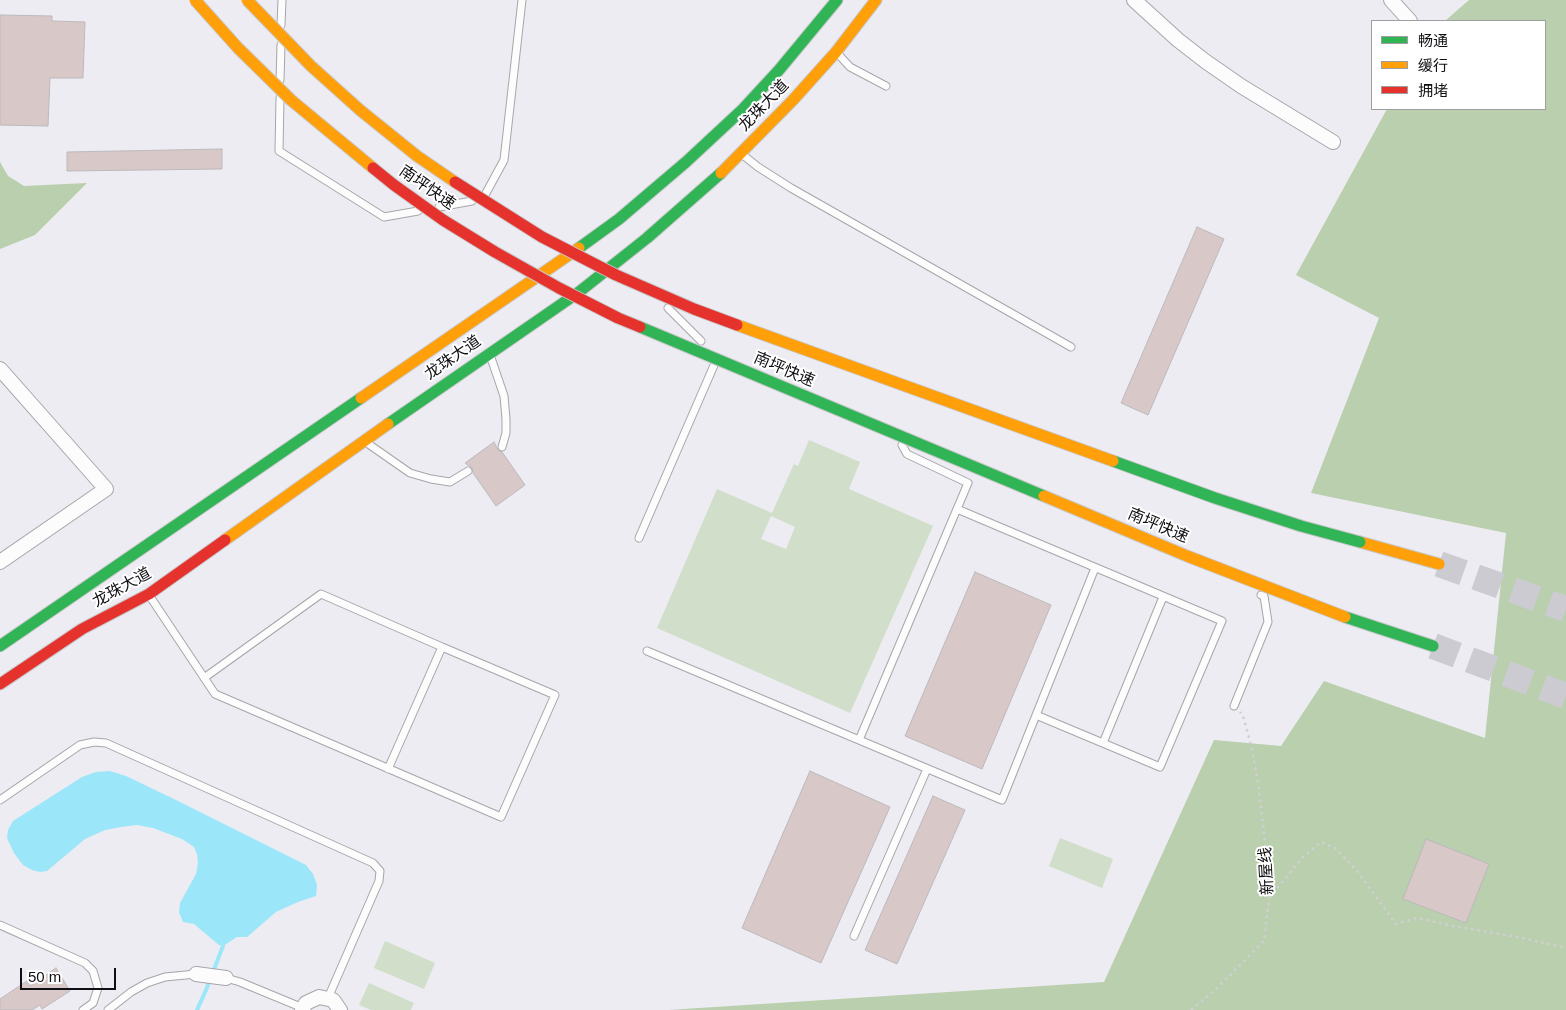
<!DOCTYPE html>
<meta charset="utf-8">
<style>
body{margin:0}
#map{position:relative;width:1566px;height:1010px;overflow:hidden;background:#ececf2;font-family:Arial,"Noto Sans SC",sans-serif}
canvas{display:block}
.legend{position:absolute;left:1371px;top:20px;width:175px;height:90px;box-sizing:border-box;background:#fff;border:1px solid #9f9fa1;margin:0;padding:6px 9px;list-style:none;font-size:15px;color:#101014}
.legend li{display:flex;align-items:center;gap:10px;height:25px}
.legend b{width:25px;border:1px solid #9f9fa1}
.scale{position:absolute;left:20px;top:968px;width:96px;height:22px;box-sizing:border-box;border:2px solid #101014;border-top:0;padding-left:6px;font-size:15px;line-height:18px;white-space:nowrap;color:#101014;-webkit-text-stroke:4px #fff;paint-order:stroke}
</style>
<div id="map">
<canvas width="1566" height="1010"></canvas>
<ul class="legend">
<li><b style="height:6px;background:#30b455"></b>畅通</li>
<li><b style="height:6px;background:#ff9f0a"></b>缓行</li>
<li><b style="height:6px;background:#e5322d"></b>拥堵</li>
</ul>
<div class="scale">50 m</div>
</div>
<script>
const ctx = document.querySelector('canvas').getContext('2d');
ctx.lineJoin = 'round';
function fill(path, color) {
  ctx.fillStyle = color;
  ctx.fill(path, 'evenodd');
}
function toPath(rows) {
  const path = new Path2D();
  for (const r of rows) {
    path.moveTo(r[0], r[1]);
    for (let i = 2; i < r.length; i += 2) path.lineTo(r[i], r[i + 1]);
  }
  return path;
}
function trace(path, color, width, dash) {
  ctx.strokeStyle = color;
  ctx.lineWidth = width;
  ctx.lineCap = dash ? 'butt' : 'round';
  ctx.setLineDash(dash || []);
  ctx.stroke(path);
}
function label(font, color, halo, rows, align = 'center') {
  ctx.font = font + ' Arial,"Noto Sans SC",sans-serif';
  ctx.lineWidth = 4;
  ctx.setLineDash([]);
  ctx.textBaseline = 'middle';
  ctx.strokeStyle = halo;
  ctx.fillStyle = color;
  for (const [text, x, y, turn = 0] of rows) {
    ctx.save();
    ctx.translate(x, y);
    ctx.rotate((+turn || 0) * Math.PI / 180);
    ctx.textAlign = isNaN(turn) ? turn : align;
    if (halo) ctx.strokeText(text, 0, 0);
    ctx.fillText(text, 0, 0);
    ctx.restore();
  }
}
fill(toPath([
 [809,440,860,462,849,489,933,526,850,713,657,628,717,489,772,513,794,464,798,466],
 [771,516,795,527,786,549,761,539],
 [1060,838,1113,859,1102,888,1049,866],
 [385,941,435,963,424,989,374,968],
 [369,983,414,1003,411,1010,371,1010,359,1005]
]), '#d0deca');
fill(toPath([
 [1469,0,1566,0,1566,1010,668,1010,1104,982,1214,740,1281,746,1324,681,1485,738,1506,533,1311,493,1379,318,1296,275,1387,109,1545,109,1545,21,1445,21],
 [0,162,8,176,24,186,87,183,35,235,0,249]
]), '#b9cfad');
fill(toPath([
 [110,771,126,776,176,800,306,865,313,874,317,885,316,896,298,902,276,912,247,937,237,937,223,946,219,945,194,924,183,922,179,912,180,903,196,874,198,863,197,854,194,847,182,839,153,828,137,825,121,827,105,830,85,839,47,871,40,872,32,870,23,865,14,853,7,838,8,830,13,821,82,777,96,772]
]), '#9ce6f9');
trace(toPath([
 [197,1010,206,990,223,946]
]), '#9ce6f9', 4);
const building = toPath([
 [0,15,52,16,52,21,85,22,83,78,50,78,48,126,0,125,0,15],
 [222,149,222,169,67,171,67,152,222,149],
 [1197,227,1224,239,1148,415,1121,403,1197,227],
 [494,442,498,450,502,452,525,485,496,506,473,473,472,468,465,463,494,442],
 [975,572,1051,605,982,769,905,736,975,572],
 [810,771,890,807,821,963,742,928,810,771],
 [933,796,965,810,897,964,865,950,933,796],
 [1426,839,1489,864,1466,923,1403,899,1426,839],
 [56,968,70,991,42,1009,40,1005,32,1010,0,1010,0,999,27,981,30,986,56,968]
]);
fill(building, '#d8c8c8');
trace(building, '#bcb9bc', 1);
trace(toPath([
 [1439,564,1566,609],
 [1433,646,1566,696]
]), '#cbcbd1', 26, [26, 13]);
const lane = toPath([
 [281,25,282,0],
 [838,54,850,67,886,86],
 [280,80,281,45],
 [280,98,279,151,384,217,418,211],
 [743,155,758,167,791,188,1071,347],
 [485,195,504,160,522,0],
 [439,207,472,201],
 [668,308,701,341],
 [490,355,504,396,506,419,506,433,502,447],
 [367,443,410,473,431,479,450,482,468,471],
 [957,509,1222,621,1160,767,1036,715],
 [639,538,715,363],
 [151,598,215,694,501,817,555,695,442,647],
 [647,651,1002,800,1095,568],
 [204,678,321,594,442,647,388,769],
 [1234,706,1268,622,1264,596,1261,595],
 [859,740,968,483,907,454,902,445],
 [1103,743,1163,597],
 [0,800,80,745,94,742,106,743,373,863,380,871,379,881,328,998],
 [0,925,85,963,93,971,98,988,93,1003,83,1010],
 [854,936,927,769],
 [226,978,240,982,303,1008],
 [108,1010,131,992,147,983,165,977,196,974]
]);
const street = toPath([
 [1134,0,1178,40,1205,61,1241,86,1333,142],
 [1391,0,1410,21],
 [0,369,106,489,0,562],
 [196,974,226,978],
 [302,1010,306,1003,319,997,333,1000,340,1010]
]);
const fast = toPath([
 [579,248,619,219,686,162,743,109,779,70,837,0],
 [388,424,579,292,647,238,721,173],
 [1345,617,1433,646],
 [0,646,361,398]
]);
const slow = toPath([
 [721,173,793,100,836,52,876,0],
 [361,398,579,248],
 [225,540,388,424],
 [1360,542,1439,564]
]);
const jam = toPath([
 [0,684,82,629,149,594,225,540]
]);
trace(lane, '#a6a6aa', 9);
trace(street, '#a6a6aa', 16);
trace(fast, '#c8c8cb', 13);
trace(slow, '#c8c8cb', 13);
trace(jam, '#c8c8cb', 13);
trace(toPath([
 [1269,898,1303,857,1321,842,1335,848,1357,871,1396,924,1417,918,1453,926,1518,937,1566,948],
 [1191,1010,1214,991,1264,941,1269,898,1265,842,1258,782,1250,741,1243,716,1240,712]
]), '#d0d0d2', 2.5, [2.5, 4]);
trace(lane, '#fcfcfd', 7);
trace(street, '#fcfcfd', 14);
trace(fast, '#30b455', 11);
trace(slow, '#ff9f0a', 11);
trace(jam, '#e5322d', 11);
const fastBridge = toPath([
 [640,327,1044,496],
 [1113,461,1215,498,1301,526,1360,542]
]);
const slowBridge = toPath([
 [195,0,238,48,291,100,373,168],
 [247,0,311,66,360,110,417,156,455,182],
 [737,325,1113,461],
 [1044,496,1187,556,1345,617]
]);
const jamBridge = toPath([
 [373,168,394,185,443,220,495,252,559,288,618,318,640,327],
 [455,182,542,237,616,275,694,309,737,325]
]);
trace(fastBridge, '#c8c8cb', 13, []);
trace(slowBridge, '#c8c8cb', 13, []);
trace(jamBridge, '#c8c8cb', 13, []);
trace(fastBridge, '#30b455', 11);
trace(slowBridge, '#ff9f0a', 11);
trace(jamBridge, '#e5322d', 11);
label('16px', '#101014', '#fff', [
 ["龙珠大道",764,106,-46],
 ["南坪快速",427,188,35],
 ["龙珠大道",453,358,-35],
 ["南坪快速",784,370,23],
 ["南坪快速",1158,526,23],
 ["龙珠大道",122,588,-29],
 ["新屋线",1267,871,-93]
]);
</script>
